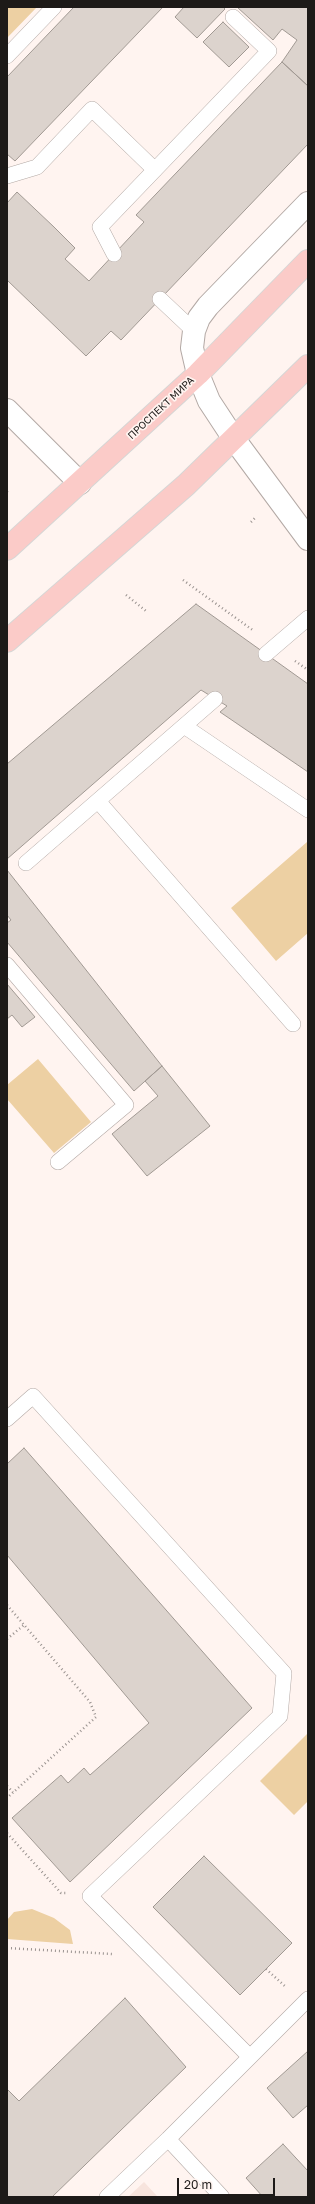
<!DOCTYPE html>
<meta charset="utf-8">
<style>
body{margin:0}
#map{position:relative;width:315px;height:2204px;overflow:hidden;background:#fff4f0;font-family:"Golos Text",sans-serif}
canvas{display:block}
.frame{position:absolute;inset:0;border:8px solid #1d1a18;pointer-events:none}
.scale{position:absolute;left:177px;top:2178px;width:98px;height:18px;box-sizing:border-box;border:2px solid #1d1a18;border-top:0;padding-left:5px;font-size:12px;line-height:14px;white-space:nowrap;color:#1d1a18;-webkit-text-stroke:3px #fff4f0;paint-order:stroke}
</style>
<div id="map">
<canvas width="315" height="2204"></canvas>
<div class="frame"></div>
<div class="scale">20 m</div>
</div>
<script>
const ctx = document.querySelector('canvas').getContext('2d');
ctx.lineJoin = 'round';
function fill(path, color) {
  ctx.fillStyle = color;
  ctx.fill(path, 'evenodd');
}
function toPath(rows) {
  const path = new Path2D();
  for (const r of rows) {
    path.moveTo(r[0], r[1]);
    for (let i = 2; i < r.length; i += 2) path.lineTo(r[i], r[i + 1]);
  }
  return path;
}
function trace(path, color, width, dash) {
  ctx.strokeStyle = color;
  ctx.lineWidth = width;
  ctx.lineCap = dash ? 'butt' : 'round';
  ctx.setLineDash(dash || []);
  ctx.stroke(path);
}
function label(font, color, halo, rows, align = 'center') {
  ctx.font = font + ' "Golos Text",sans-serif';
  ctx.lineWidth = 3.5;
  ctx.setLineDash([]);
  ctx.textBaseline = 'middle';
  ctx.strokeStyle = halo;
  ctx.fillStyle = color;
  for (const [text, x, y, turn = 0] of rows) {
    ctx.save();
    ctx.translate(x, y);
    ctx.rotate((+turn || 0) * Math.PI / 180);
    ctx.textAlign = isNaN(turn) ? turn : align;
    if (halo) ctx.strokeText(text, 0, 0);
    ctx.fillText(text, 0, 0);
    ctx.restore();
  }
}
fill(toPath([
 [144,2182,158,2197,128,2197]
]), '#f7e4dd');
fill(toPath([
 [7,7,37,7,7,38],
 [307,842,308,933,276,961,231,908],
 [38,1059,91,1122,54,1153,7,1099,7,1085],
 [308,1733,308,1801,294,1815,260,1781],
 [32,1909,54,1918,70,1930,73,1944,7,1939,7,1920,14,1912]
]), '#edd0a3');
const building = toPath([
 [74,7,163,7,15,161,7,154,7,77,74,7],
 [184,7,223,7,225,9,197,38,175,17,184,7],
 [237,7,308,7,308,86,282,62,297,40,282,29,273,40,237,7],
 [223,22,249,47,229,67,203,42,223,22],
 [282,62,308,86,308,144,121,340,111,331,86,356,7,280,7,203,17,192,54,227,75,248,65,259,89,281,144,222,136,215,282,62],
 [196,604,308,684,308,772,220,712,227,706,201,690,7,859,7,764,196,604],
 [7,870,162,1066,134,1091,7,942,7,923,11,920,7,915,7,870],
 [7,984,35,1017,22,1027,12,1015,7,1019,7,984],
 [162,1066,210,1126,147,1176,112,1134,158,1096,145,1081,162,1066],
 [24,1448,252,1708,70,1882,12,1818,61,1775,68,1783,84,1768,90,1775,149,1723,7,1555,7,1464,24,1448],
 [204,1856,292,1943,240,1995,153,1907,204,1856],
 [125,1998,186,2067,52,2197,7,2197,7,2089,19,2101,125,1998],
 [308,2051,308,2105,293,2118,267,2088,308,2051],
 [283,2144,308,2171,308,2197,263,2197,246,2178,283,2144]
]);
fill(building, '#dcd3cd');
trace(building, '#a19993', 1);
const service = toPath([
 [7,56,54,7],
 [7,176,37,167,92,109,155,170],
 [114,254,100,227,269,51,233,17],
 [160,299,194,331],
 [266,654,308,618],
 [184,726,308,810],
 [98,801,293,1024],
 [26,863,215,699],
 [7,965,126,1105,58,1162],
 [7,1419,33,1396,284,1673,280,1716,90,1896,250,2057],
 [168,2139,222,2197],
 [107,2197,168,2139,308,1999]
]);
const tertiary = toPath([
 [308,203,208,306,199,318,194,331,192,348,198,374,209,401,234,439,308,539],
 [7,410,80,483]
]);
const primary = toPath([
 [7,549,198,374,308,261],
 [7,641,186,485,308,366]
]);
trace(service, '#b3a9a5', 16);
trace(tertiary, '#b3a9a5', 24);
trace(primary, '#d6d6d5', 24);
trace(toPath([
 [7,492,9,494],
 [251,522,256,517],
 [183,580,254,631],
 [126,595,146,611],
 [295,661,308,670],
 [7,1605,90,1702,96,1717,7,1798],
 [7,1639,24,1625],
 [7,1786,13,1792],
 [7,1833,61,1893,66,1893],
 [7,1948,112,1954],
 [266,1969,286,1987]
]), '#99928f', 2.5, [1, 3]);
trace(service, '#fff', 15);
trace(tertiary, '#fff', 22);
trace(primary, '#fbcbc8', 22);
label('10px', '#1d1a18', '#fff4f0', [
 ["ПРОСПЕКТ МИРА",161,408,-43]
]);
</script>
